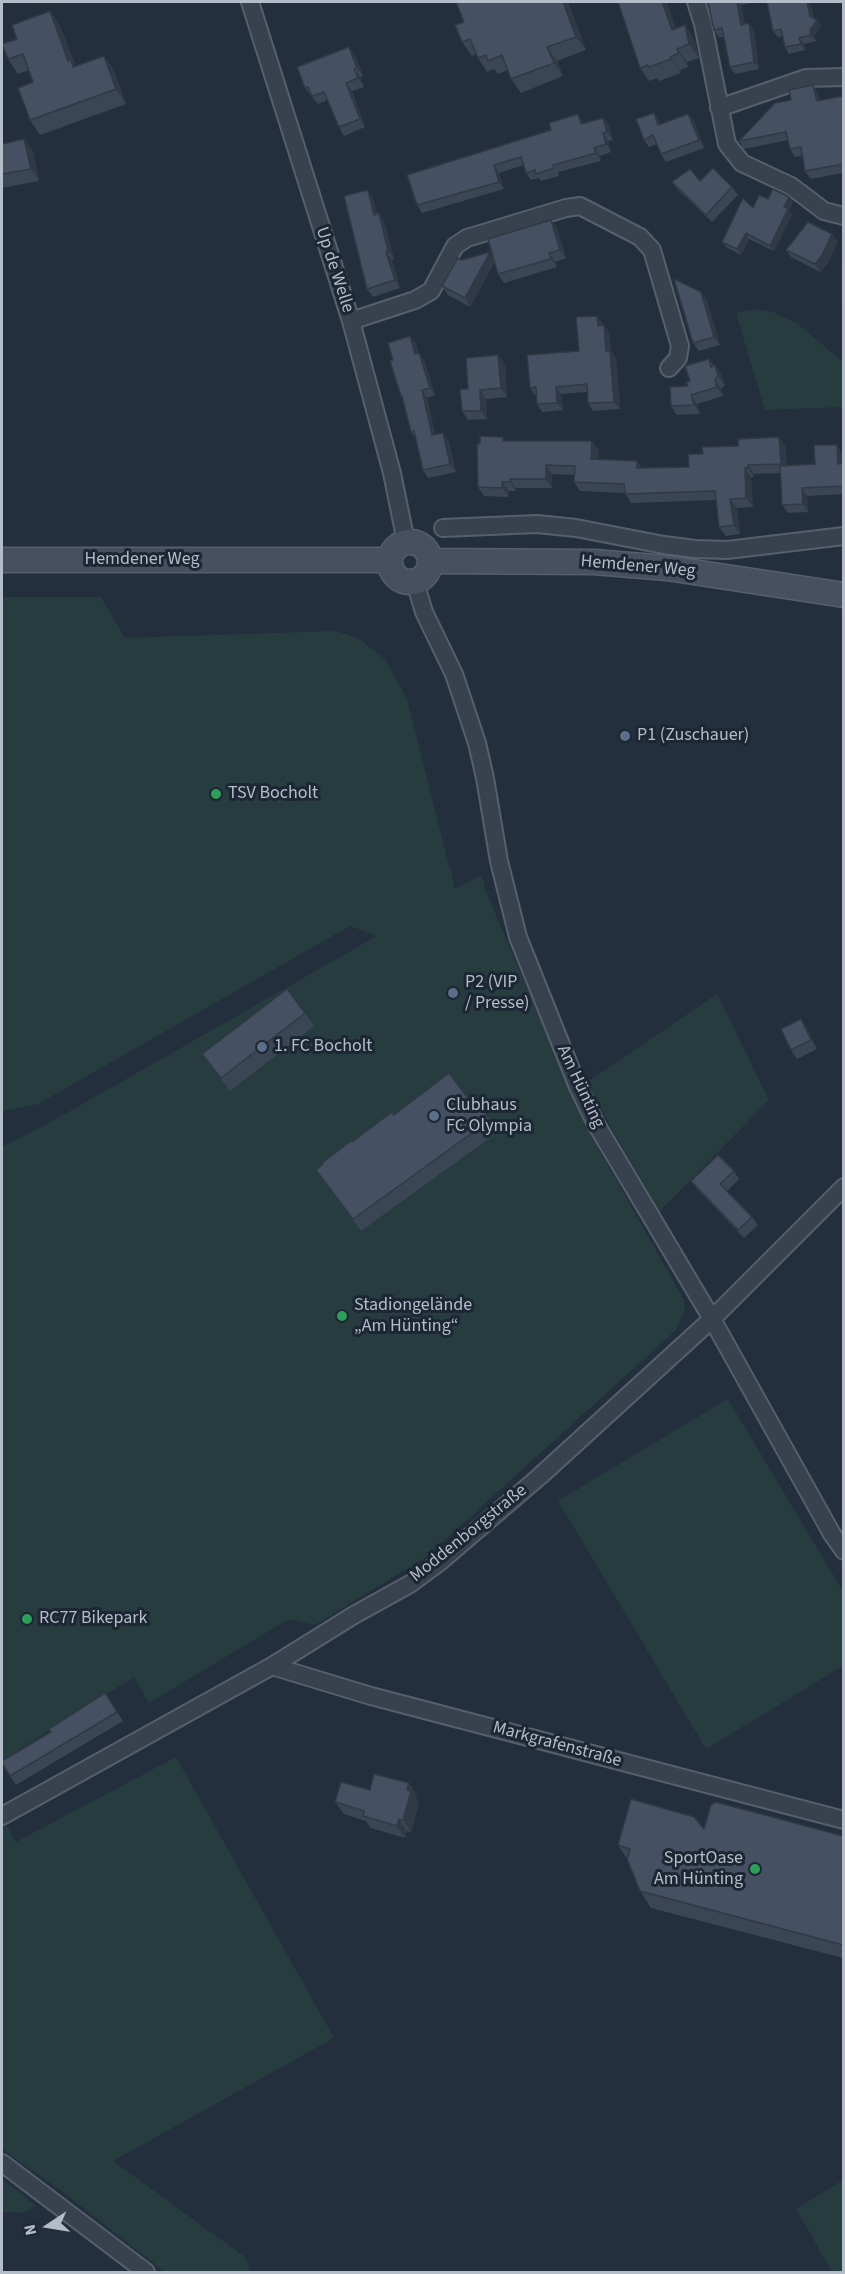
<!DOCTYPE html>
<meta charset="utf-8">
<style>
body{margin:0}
#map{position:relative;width:845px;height:2274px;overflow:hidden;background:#242f3e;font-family:"Source Sans 3",sans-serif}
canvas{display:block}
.frame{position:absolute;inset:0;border:3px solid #b4bcc9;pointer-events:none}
.north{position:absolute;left:18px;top:2196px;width:60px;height:60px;-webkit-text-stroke:4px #1d2633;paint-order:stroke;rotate:258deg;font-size:16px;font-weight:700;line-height:24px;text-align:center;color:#b4bcc9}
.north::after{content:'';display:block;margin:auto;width:21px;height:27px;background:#b4bcc9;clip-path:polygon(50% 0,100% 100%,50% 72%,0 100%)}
</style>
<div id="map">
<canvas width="845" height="2274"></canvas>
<div class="frame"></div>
<div class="north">N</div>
</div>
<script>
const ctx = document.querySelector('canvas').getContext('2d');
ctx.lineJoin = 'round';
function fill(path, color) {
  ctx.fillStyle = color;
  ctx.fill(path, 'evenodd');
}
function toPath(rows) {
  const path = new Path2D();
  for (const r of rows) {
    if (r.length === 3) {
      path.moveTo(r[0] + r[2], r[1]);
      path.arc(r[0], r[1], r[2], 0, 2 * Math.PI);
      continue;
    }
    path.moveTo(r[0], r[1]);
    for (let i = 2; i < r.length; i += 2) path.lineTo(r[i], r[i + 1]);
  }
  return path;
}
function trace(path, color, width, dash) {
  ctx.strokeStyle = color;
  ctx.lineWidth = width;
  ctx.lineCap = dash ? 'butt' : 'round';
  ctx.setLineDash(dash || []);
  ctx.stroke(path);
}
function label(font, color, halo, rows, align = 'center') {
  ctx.font = font + ' "Source Sans 3",sans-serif';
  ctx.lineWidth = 6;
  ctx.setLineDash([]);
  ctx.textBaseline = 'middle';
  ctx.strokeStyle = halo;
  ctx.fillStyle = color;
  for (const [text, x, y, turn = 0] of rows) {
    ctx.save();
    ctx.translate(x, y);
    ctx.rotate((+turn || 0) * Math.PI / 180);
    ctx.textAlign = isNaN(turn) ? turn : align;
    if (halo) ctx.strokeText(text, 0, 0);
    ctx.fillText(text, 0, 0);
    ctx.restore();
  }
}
fill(toPath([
 [755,309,773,312,798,324,843,362,843,407,765,410,736,313],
 [2,597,101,597,125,638,335,631,358,638,385,659,407,699,455,889,482,875,486,892,587,1128,684,1300,685,1310,676,1330,426,1557,315,1625,289,1619,149,1703,134,1677,2,1760,2,1147,49,1123,377,936,350,926,38,1104,2,1111],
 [717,994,769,1100,659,1212,586,1083],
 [728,1399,843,1591,843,1666,706,1749,558,1501],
 [176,1757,334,2038,113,2161,245,2257,251,2272,165,2272,60,2190,2,2149,2,1824,5,1822,16,1842],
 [2,2179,36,2206,22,2213,2,2212],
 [843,2180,843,2272,832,2272,796,2209]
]), '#263c3f');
const street = toPath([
 [250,2,351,321,392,473,406,542],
 [696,2,703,24,727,144,742,163,791,186,824,211,844,216],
 [719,108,806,78,844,77],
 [351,321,415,300,431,291,455,246,467,238,566,208,580,206,640,237,652,250,680,346,678,358,669,368],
 [443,528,537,524,576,528,664,545,695,549,727,550,844,536],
 [415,582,424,612,454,674,477,743,485,778,499,861,518,937,578,1087,596,1124,712,1319,832,1534,844,1551],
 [272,1666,371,1696,844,1820],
 [2,1816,272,1666,354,1615,410,1584,441,1561,539,1477,712,1319,844,1187],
 [2,2163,146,2272]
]);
const secondary = toPath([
 [410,562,20],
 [2,560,390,560],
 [431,561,594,562,667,568,844,595]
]);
trace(street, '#565f6c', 20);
trace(secondary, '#565f6c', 27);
trace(street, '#38414e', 16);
trace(secondary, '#465061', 24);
fill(toPath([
 [568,2,586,50,557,61,563,76,521,93,511,79,508,70,498,74,494,69,487,72,478,58,476,54,472,56,462,42],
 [618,2,667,2,676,29,694,39,699,58,687,62,688,67,680,70,681,73,659,81,657,78,649,81,640,68],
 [708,2,751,2,751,3,741,5,745,24,754,31,759,69,735,74,730,67,724,37,719,37,714,30],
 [810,2,814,18,817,20,821,26,814,36,816,41,804,44,805,50,789,54,785,47,783,36,778,37,773,31],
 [50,11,60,26,76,67,104,56,114,71,126,104,40,135,30,120,33,82,29,70,18,74,8,59,17,39],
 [355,55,363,76,360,77,364,87,352,91,365,127,344,136,339,127,327,100,318,104,305,88],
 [818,93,820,101,843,96,843,173,811,179,805,171,802,156,795,157,790,149,788,140,744,149,739,141,791,100],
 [654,113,660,124,688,114,694,121,704,148,666,162,661,154,657,144,649,147,644,140],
 [578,114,584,124,603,118,609,125,613,140,608,141,611,152,600,156,601,161,558,172,559,176,541,181,539,178,531,180,526,173,524,165,499,173,504,189,422,213,417,205,551,130],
 [24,139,33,151,39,181,2,188,2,144],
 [672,182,732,187,738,195,712,222,678,190],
 [373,198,377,214,384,221,394,259,392,260,400,288,373,297,367,289],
 [768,199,793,202,789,210,792,215,774,251,749,239,741,255,726,247,722,242,753,208],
 [551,220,557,229,566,258,555,262,557,267,504,283,498,274,495,261,470,307,448,295,442,286,462,260,493,257],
 [832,234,838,242,828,263,820,272,791,257,786,250],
 [707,300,720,345,699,351,693,343],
 [597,316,602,323,603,325,604,325,609,333,611,351,616,358,620,409,593,411,588,403,587,392,561,394,563,410,542,412,537,404,537,395,535,395,530,388,579,351],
 [410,336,416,344,418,353,424,360,435,395,427,398,435,434,448,440,456,472,428,478,423,470,416,439,411,432,403,400,401,396,393,360],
 [709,359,721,374,725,385,721,389,723,396,697,404,700,414,677,415,671,406,688,386,690,381],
 [505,364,507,397,486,399,487,419,468,420,462,411,468,389],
 [503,437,505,441,599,450,598,459,637,461,642,468,689,467,703,454,785,446,787,466,815,464,842,453,843,463,843,494,807,496,808,512,788,513,782,505,780,473,754,474,754,477,751,477,753,507,737,508,740,534,726,536,719,527,716,500,631,503,625,493,580,491,574,482,574,475,552,474,552,488,516,488,516,491,509,491,509,497,484,496,478,487,480,444],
 [305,1013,314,1026,230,1091,202,1054],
 [801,1019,807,1028,817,1049,797,1059,791,1050],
 [474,1098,498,1132,361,1231,325,1182,352,1142,394,1115,470,1101],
 [734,1171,739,1179,727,1191,752,1217,758,1225,744,1238,697,1189,691,1181],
 [105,1693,123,1721,16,1785,10,1776,51,1732],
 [370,1790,417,1795,416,1799,419,1803,411,1832,407,1831,405,1838,371,1828,366,1821,344,1814,335,1802],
 [704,1829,843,1836,843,1958,651,1908,640,1891,627,1859,618,1845]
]), '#3b4654');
fill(toPath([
 [563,2,568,2,586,50,576,37],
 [662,2,667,2,681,44,672,30],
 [737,2,739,2,741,5,746,32,741,25],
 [807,2,810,2,815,22,810,16],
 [50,11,60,26,74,64,81,75,68,61],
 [817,20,821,26,814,36,816,41,811,35,810,30],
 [749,23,754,31,759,69,754,62],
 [685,25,694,39,699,58,689,44],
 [799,38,804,44,805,50,801,44],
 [349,47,355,55,363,76,357,68],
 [547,47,557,61,563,76,554,63],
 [677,49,687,62,688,67,679,53],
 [104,56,114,71,126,104,116,89],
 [670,57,680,70,681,73,671,59],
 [354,69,360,77,364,87,358,78],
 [346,83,352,91,365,127,360,119],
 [813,85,818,93,823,109,817,101],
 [654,113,659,121,664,133,658,125],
 [578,114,583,122,586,132,581,124],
 [688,114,694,121,704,148,699,140],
 [603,118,609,125,613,140,607,132],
 [603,133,608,141,611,152,606,144],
 [24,139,33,151,39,181,31,169],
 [594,148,600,156,601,161,596,153],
 [494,165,499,173,504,189,499,182],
 [368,190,373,198,379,223,374,215],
 [789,197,793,202,789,210,792,215,774,251,770,246,784,207],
 [379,213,384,221,394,259,388,251],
 [551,220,557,229,566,258,560,250],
 [746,233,749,239,741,255,737,249],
 [832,234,838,242,828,263,820,272,815,264],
 [386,252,392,260,400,288,395,280],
 [490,252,495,260,470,307,465,298],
 [549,253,555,262,557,267,551,259],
 [701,292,707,300,720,345,714,337],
 [597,316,602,323,603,333,598,326],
 [604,325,609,333,611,351,616,358,620,409,614,402,606,351],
 [410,336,416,344,420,361,415,354],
 [419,353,424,360,435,395,430,388],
 [498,355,505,364,507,397,501,388],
 [715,365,721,374,725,385,718,376],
 [715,380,721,389,723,396,717,387],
 [556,387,561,394,563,410,557,403],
 [422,390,427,398,437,443,432,435],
 [480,390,486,399,487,419,481,411],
 [691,395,697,404,700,414,694,405],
 [443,433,448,440,456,472,450,464],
 [779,437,785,446,787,473,781,464],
 [592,441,599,450,598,468,591,459],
 [837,445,842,453,843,472,838,464],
 [637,461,643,470,637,468],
 [546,465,552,474,552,488,546,479],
 [748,465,754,474,754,477,748,468],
 [745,468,751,477,753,507,746,498],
 [510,479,516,488,516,491,510,482],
 [502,482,509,491,509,497,502,488],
 [802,488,807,496,808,512,803,504],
 [730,499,737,508,740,534,734,525],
 [801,1019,807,1028,817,1049,811,1040],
 [409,1783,417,1795,416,1799,419,1803,411,1832,403,1820,407,1790],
 [399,1819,407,1831,405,1838,397,1826]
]), '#303945');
const building = toPath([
 [456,2,563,2,576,37,547,47,554,63,511,79,502,55,488,61,486,55,478,58,470,39,462,42,455,25,464,22,456,2],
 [618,2,662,2,672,30,685,25,689,44,677,49,679,53,670,57,671,59,649,67,648,65,640,68,618,2],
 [708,2,737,2,741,25,749,23,754,62,730,67,722,28,714,30,708,2],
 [767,2,807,2,810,16,817,20,810,30,811,35,799,38,801,44,785,47,781,29,773,31,767,2],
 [50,11,68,61,71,60,73,67,104,56,116,89,30,120,18,88,33,82,23,54,8,59,2,44,17,39,12,25,50,11],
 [349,47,357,68,354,69,358,78,346,83,360,119,339,127,324,92,312,96,308,87,305,88,297,67,349,47],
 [813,85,817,101,843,96,843,164,805,171,801,147,790,149,786,132,739,141,775,103,791,100,789,90,813,85],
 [654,113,658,125,688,114,699,140,661,154,653,135,644,140,636,119,654,113],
 [578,114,581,124,603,118,607,132,603,133,606,144,594,148,596,153,553,165,554,168,536,174,535,170,526,173,521,157,494,165,499,182,417,205,407,175,551,130,549,123,578,114],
 [24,139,31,169,2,174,2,144,24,139],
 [713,168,732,187,706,215,672,182,690,169,700,181,713,168],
 [773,189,789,197,784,207,788,209,770,246,746,233,737,249,722,242,743,198,753,208,759,195,768,199,773,189],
 [368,190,374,215,379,213,388,251,386,252,395,280,367,289,344,196,368,190],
 [551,220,560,250,549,253,551,259,498,274,488,239,551,220],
 [808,222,832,234,822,255,815,264,786,250,808,222],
 [490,252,465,298,442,286,458,258,462,260,490,252],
 [842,272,843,272,843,296,842,296,842,272],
 [674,279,701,292,714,337,693,343,674,279],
 [597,316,598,326,604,325,606,351,610,351,614,402,588,403,587,384,556,387,557,403,537,404,536,387,530,388,527,355,579,351,576,317,597,316],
 [410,336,415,354,419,353,430,388,422,390,432,435,443,433,450,464,423,470,414,431,411,432,402,396,401,396,390,361,393,360,388,343,410,336],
 [498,355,501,388,480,390,481,411,462,411,460,389,468,389,466,358,498,355],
 [709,359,711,367,715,365,718,376,715,380,717,387,691,395,694,405,671,406,670,387,688,386,686,382,690,381,685,366,709,359],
 [480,436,503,437,503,441,592,441,591,459,637,461,637,468,689,467,688,454,703,454,702,447,738,446,738,439,779,437,781,464,748,465,748,468,745,468,746,498,730,499,734,525,719,527,715,491,625,494,624,484,574,482,575,466,546,465,546,479,510,479,510,482,502,482,502,488,478,487,477,444,480,444,480,436],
 [814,445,837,445,838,464,843,463,843,486,802,488,803,504,782,505,780,466,815,464,814,445],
 [287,989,305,1013,221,1078,202,1054,287,989],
 [801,1019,811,1040,791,1050,781,1029,801,1019],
 [449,1073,470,1101,474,1098,490,1120,353,1219,316,1170,323,1164,322,1163,351,1141,352,1142,392,1112,394,1115,449,1073],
 [718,1155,734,1171,720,1184,752,1217,738,1230,691,1181,718,1155],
 [105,1693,117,1712,10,1776,2,1763,2,1761,51,1732,49,1729,105,1693],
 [374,1774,409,1783,407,1790,411,1791,403,1820,399,1819,397,1826,363,1816,364,1811,335,1802,341,1782,370,1790,374,1774],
 [631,1799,694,1817,704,1829,711,1805,716,1802,843,1836,843,1945,640,1891,627,1859,630,1849,618,1845,631,1799]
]);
fill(building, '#455162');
trace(building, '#303945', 1.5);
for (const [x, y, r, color] of [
 [625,736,6,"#5c6f8a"],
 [216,794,6,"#2e9e5b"],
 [453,993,6,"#5c6f8a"],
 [262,1047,6,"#5c6f8a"],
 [434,1116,6,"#5c6f8a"],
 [342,1316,6,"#2e9e5b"],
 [27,1619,6,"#2e9e5b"],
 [755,1869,6,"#2e9e5b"]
]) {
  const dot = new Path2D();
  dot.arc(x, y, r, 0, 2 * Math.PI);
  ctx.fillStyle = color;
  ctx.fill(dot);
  trace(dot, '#1d2633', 2);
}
label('18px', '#b4bcc9', '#1d2633', [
 ["Up de Welle",334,270,72],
 ["Hemdener Weg",142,560],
 ["Hemdener Weg",638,567,5],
 ["Am Hünting",580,1087,65],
 ["Moddenborgstraße",469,1534,-39],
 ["Markgrafenstraße",557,1745,15]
]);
label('18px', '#b4bcc9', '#1d2633', [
 ["P1 (Zuschauer)",637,736],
 ["TSV Bocholt",228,794],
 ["P2 (VIP",465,983],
 ["/ Presse)",465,1004],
 ["1. FC Bocholt",274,1047],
 ["Clubhaus",446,1106],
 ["FC Olympia",446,1127],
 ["Stadiongelände",354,1306],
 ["„Am Hünting“",354,1327],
 ["RC77 Bikepark",39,1619],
 ["SportOase",743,1859,"right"],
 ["Am Hünting",743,1880,"right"]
], 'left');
</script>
